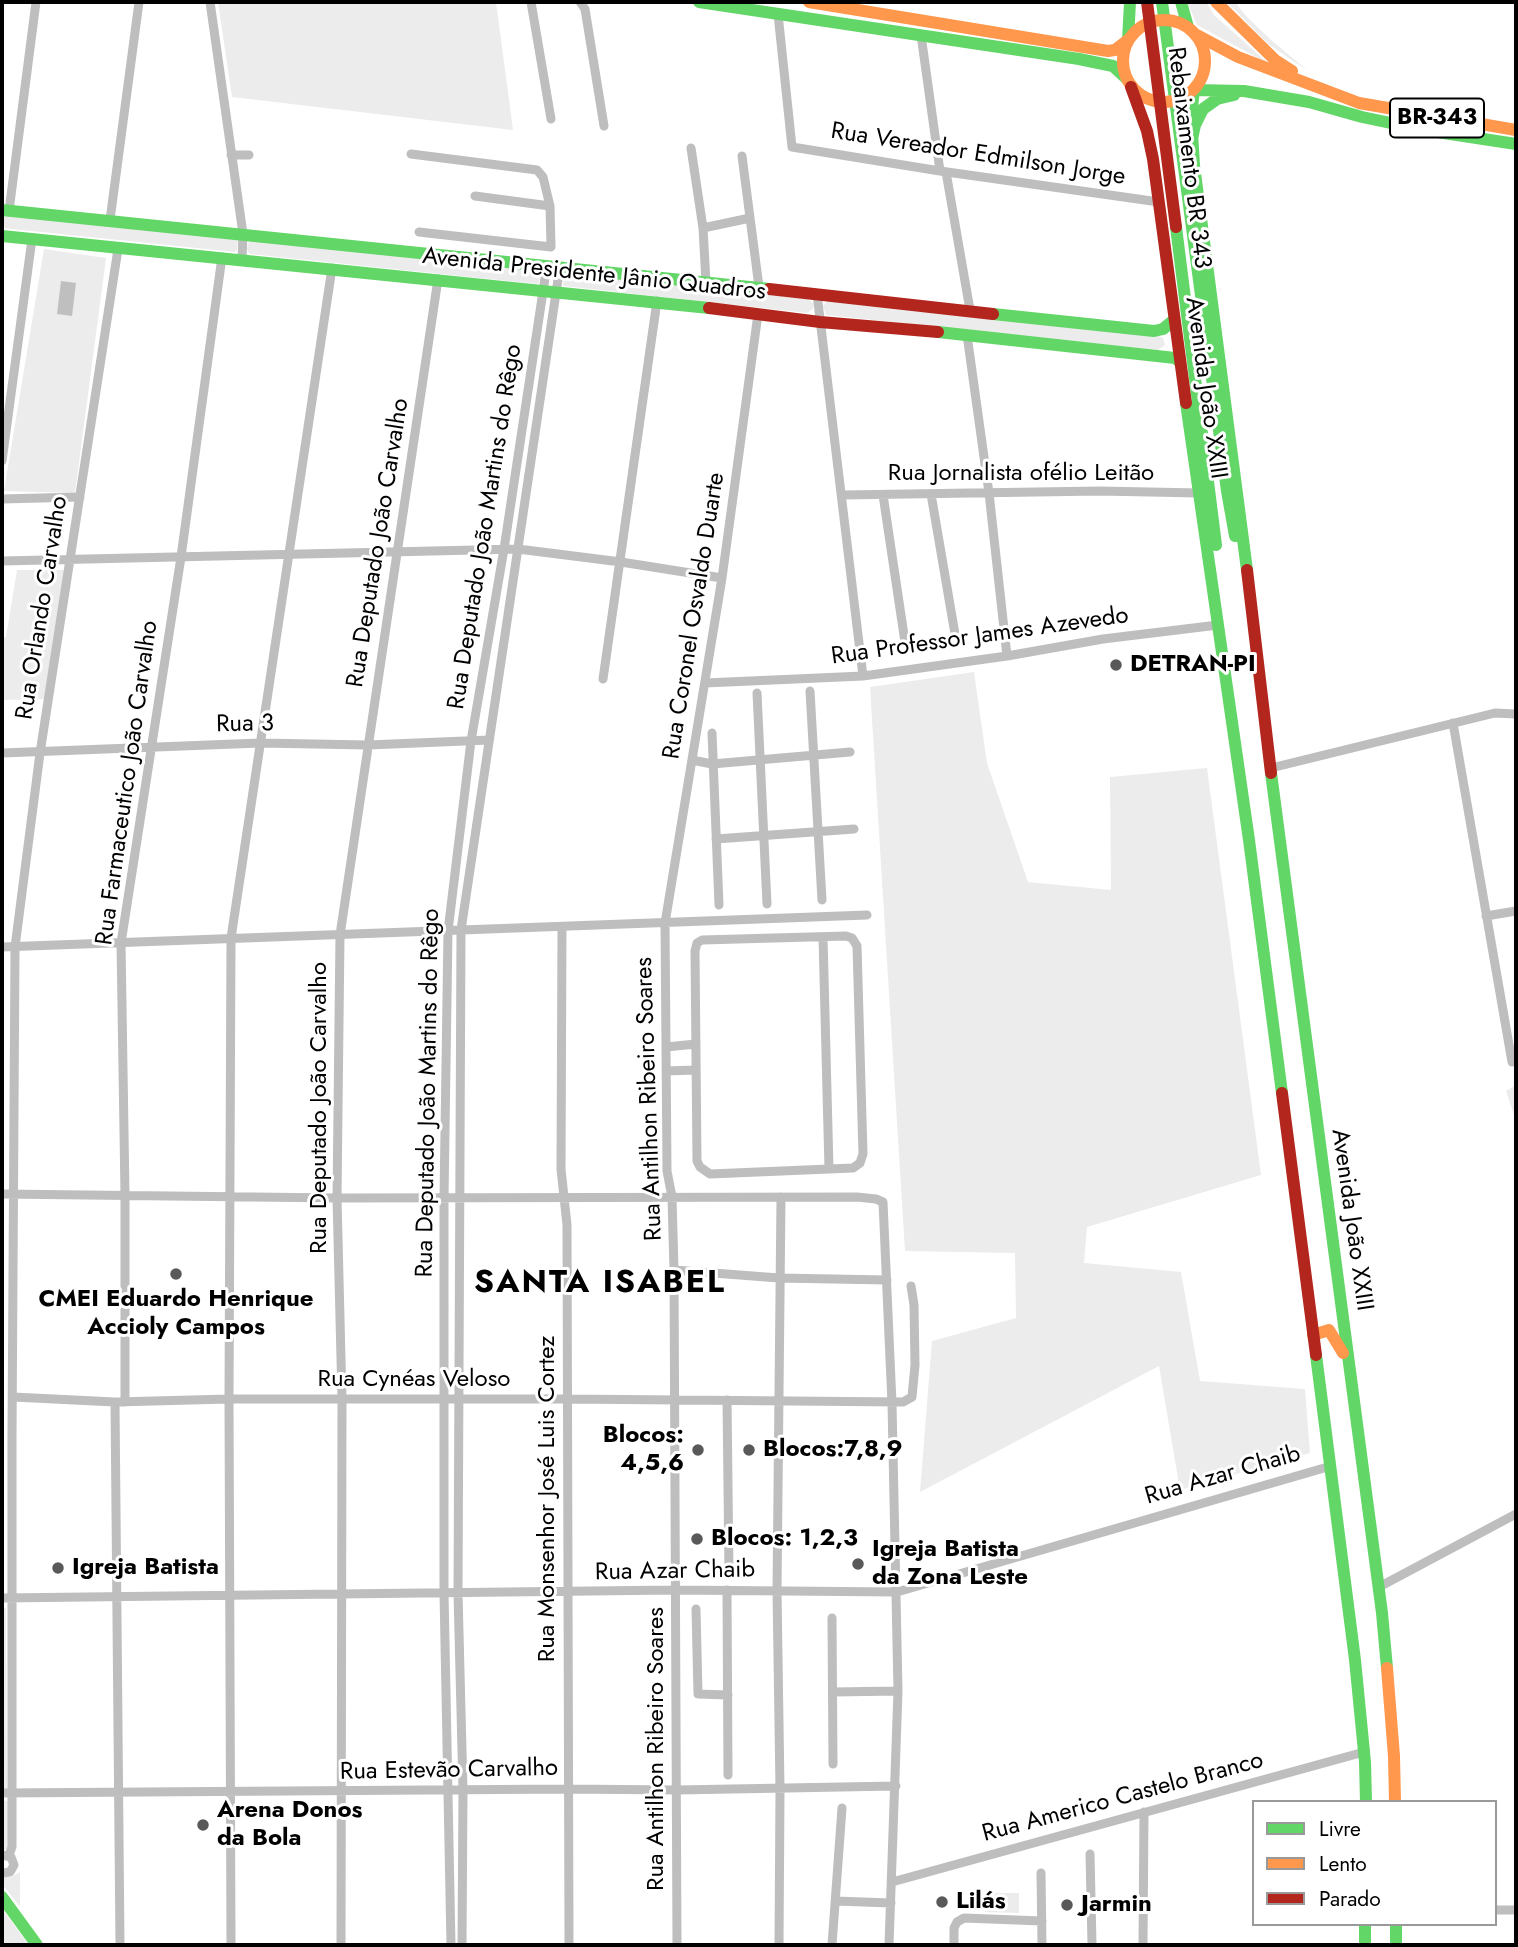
<!DOCTYPE html>
<meta charset="utf-8">
<style>
body{margin:0}
#map{position:relative;width:1518px;height:1947px;overflow:hidden;background:#fff;font-family:Jost,sans-serif}
canvas{display:block}
.frame{position:absolute;inset:0;border:4px solid #000;pointer-events:none}
.legend{position:absolute;left:1252px;top:1800px;width:245px;height:126px;box-sizing:border-box;background:#fff;border:2px solid #999;margin:0;padding:9px 12px;list-style:none;font-size:21px;color:#000}
.legend li{display:flex;align-items:center;gap:14px;height:35px}
.legend b{width:35px;border:2px solid #999}
</style>
<div id="map">
<canvas width="1518" height="1947"></canvas>
<div class="frame"></div>
<ul class="legend">
<li><b style="height:9px;background:#63d668"></b>Livre</li>
<li><b style="height:9px;background:#ff974d"></b>Lento</li>
<li><b style="height:9px;background:#b3261e"></b>Parado</li>
</ul>
</div>
<script>
const ctx = document.querySelector('canvas').getContext('2d');
ctx.lineJoin = 'round';
function fill(path, color) {
  ctx.fillStyle = color;
  ctx.fill(path, 'evenodd');
}
function toPath(rows) {
  const path = new Path2D();
  for (const r of rows) {
    if (r.length === 3) {
      path.moveTo(r[0] + r[2], r[1]);
      path.arc(r[0], r[1], r[2], 0, 2 * Math.PI);
      continue;
    }
    path.moveTo(r[0], r[1]);
    for (let i = 2; i < r.length; i += 2) path.lineTo(r[i], r[i + 1]);
  }
  return path;
}
function trace(path, color, width, dash) {
  ctx.strokeStyle = color;
  ctx.lineWidth = width;
  ctx.lineCap = dash ? 'butt' : 'round';
  ctx.setLineDash(dash || []);
  ctx.stroke(path);
}
function label(font, color, halo, rows, align = 'center') {
  ctx.font = font + ' Jost,sans-serif';
  ctx.lineWidth = 6;
  ctx.setLineDash([]);
  ctx.textBaseline = 'middle';
  ctx.strokeStyle = halo;
  ctx.fillStyle = color;
  for (const [text, x, y, turn = 0] of rows) {
    ctx.save();
    ctx.translate(x, y);
    ctx.rotate((+turn || 0) * Math.PI / 180);
    ctx.textAlign = isNaN(turn) ? turn : align;
    if (halo) ctx.strokeText(text, 0, 0);
    ctx.fillText(text, 0, 0);
    ctx.restore();
  }
}
fill(toPath([
 [218,2,496,2,513,130,232,97],
 [1187,2,1206,2,1214,15,1269,64,1197,25],
 [1227,2,1235,2,1246,16,1270,39,1308,71,1268,44],
 [2,213,238,239,237,250,235,252,2,228],
 [251,240,540,270,541,272,539,283,537,284,250,254,247,250,248,243],
 [44,249,106,258,75,493,4,491],
 [565,273,808,299,814,304,813,309,807,313,563,286],
 [828,301,1159,336,1163,338,1165,345,1158,350,826,315,823,305],
 [17,570,65,570,44,699,2,700,2,637,6,637],
 [974,672,987,763,1028,882,1111,890,1110,777,1207,768,1261,1175,1087,1227,1084,1263,1181,1272,1200,1381,1305,1389,1310,1453,1180,1490,1159,1366,920,1492,932,1341,1016,1318,1015,1253,905,1251,870,687],
 [1516,1085,1516,1121,1506,1091],
 [2,1608,6,1608,7,1789,2,1788],
 [2,1800,9,1801,9,1847,2,1852],
 [20,1872,20,1907,2,1884,2,1877,11,1877],
 [986,1893,1019,1893,1019,1913,985,1912],
 [2,1909,29,1945,2,1945]
]), '#ececec');
fill(toPath([
 [61,281,76,283,72,316,57,314]
]), '#bfbfbf');
trace(toPath([
 [210,2,243,234,242,259],
 [531,2,551,119],
 [580,2,585,9,604,126],
 [778,14,792,147,940,171,1159,202],
 [921,35,940,171],
 [691,148,703,228,706,282],
 [411,154,537,170,543,177,550,206,551,247,419,232],
 [231,155,249,155],
 [742,156,759,287],
 [946,172,970,310],
 [475,196,550,206],
 [9,211,36,2],
 [110,220,139,2],
 [703,228,750,218],
 [817,294,863,676],
 [967,335,989,493,1007,656],
 [2,461,32,239],
 [931,494,955,634],
 [843,495,1100,491,1199,493],
 [883,495,905,642],
 [2,499,80,497],
 [2,561,518,549,621,562,722,578],
 [603,679,657,301],
 [705,683,863,676,1007,656,1103,639,1218,625],
 [810,691,822,900],
 [757,693,767,904],
 [1453,723,1512,1062],
 [712,733,719,905],
 [2,753,260,743,368,745,489,740],
 [692,760,712,764,850,752],
 [1271,768,1495,713,1516,714],
 [716,839,854,829],
 [1486,916,1516,911],
 [562,927,561,1169,567,1225,569,1945],
 [846,936,852,938,857,946,863,1154,860,1163,853,1168,710,1174,700,1167,697,1161,695,951,697,943,702,940,846,936],
 [823,937,829,1169],
 [2,947,867,915],
 [666,1047,696,1044],
 [666,1071,696,1070],
 [2,1194,337,1198,857,1197,876,1199,883,1202,892,1403,898,1691,889,1945],
 [674,1270,779,1278,887,1280],
 [13,1397,115,1402,229,1399,567,1399,903,1402,912,1397,915,1365,914,1305,911,1286],
 [727,1400,729,1572],
 [115,1402,120,1945],
 [125,1402,125,1195,121,943,181,557,222,257],
 [1379,1587,1516,1514],
 [727,1590,728,1775],
 [2,1598,675,1590,897,1592,1331,1466],
 [696,1609,698,1694,728,1695],
 [832,1618,833,1764],
 [833,1692,898,1691],
 [2,1793,568,1789,677,1790,896,1786],
 [1090,1854,1092,1945],
 [2,1855,11,1857,14,1865,10,1872,2,1873],
 [9,1855,12,1847,12,1438,15,947,40,753,118,249],
 [1041,1873,1042,1945],
 [892,1882,1364,1752],
 [835,1901,891,1903],
 [1495,1910,1516,1910],
 [231,1945,229,1399,231,938,332,268],
 [341,1945,342,1399,337,1198,340,935,438,279],
 [451,1945,444,1593,444,1198,448,931,471,741,504,549,547,265],
 [462,1945,463,1790,458,1593,461,930,560,266],
 [677,1945,674,1270,672,1197,667,1171,665,923,722,578,758,314],
 [779,1945,780,1790,777,1590,781,1197],
 [832,1945,842,1808],
 [954,1945,954,1928,957,1922,964,1918,1042,1921],
 [1143,1945,1144,1812]
]), '#bebebe', 9);
trace(toPath([
 [699,2,1079,59,1113,66,1126,78],
 [1162,2,1227,491,1235,536],
 [1181,2,1188,27],
 [1128,40,1130,2],
 [1194,90,1191,116,1194,165,1247,570],
 [1194,90,1244,91,1309,102,1362,117,1424,130,1516,144],
 [1192,139,1195,125,1203,109,1217,99,1234,95],
 [2,210,769,289],
 [1176,227,1216,545],
 [2,236,709,308],
 [993,314,1154,331,1163,329,1174,320],
 [938,332,1175,358,1180,362],
 [1186,403,1249,840,1282,1093],
 [1271,773,1382,1613,1387,1668],
 [1316,1355,1355,1660,1365,1762,1366,1802],
 [2,1897,37,1945],
 [1365,1924,1365,1945],
 [1396,1924,1396,1945]
]), '#63d668', 12);
trace(toPath([
 [809,2,1108,51,1115,50,1128,40],
 [1216,2,1275,60,1292,71],
 [1164,61,41],
 [1195,34,1238,57,1359,103,1516,130],
 [1313,1335,1329,1330,1343,1353],
 [1387,1668,1394,1756,1395,1802]
]), '#ff974d', 12);
trace(toPath([
 [1147,2,1176,227],
 [1131,87,1147,131,1153,159,1186,403],
 [769,289,993,314],
 [709,308,820,322,938,332],
 [1247,570,1271,773],
 [1282,1093,1316,1355]
]), '#b3261e', 12);
for (const [x, y, r, color] of [
 [1116,665,7,"#595959"],
 [176,1274,7,"#595959"],
 [698,1450,7,"#595959"],
 [749,1450,7,"#595959"],
 [697,1539,7,"#595959"],
 [858,1564,7,"#595959"],
 [58,1568,7,"#595959"],
 [203,1825,7,"#595959"],
 [942,1902,7,"#595959"],
 [1067,1905,7,"#595959"]
]) {
  const dot = new Path2D();
  dot.arc(x, y, r, 0, 2 * Math.PI);
  ctx.fillStyle = color;
  ctx.fill(dot);
  trace(dot, '#fff', 2.5);
}
for (const [x, y, w] of [
 [1437,118,94]
]) {
  const box = new Path2D();
  box.roundRect(x - w / 2, y - 19.5, w, 39, 5);
  ctx.fillStyle = '#fff';
  ctx.fill(box);
  trace(box, '#000', 2);
}
label('bold 23px', '#000', null, [
 ["BR-343",1437,118]
]);
label('24px', '#000', '#fff', [
 ["Rua Vereador Edmilson Jorge",978,155,9],
 ["Rebaixamento BR 343",1188,158,83],
 ["Avenida Presidente Jânio Quadros",594,275,6],
 ["Avenida João XXIII",1205,388,82],
 ["Rua Jornalista ofélio Leitão",1021,474],
 ["Rua Deputado João Martins do Rêgo",486,527,-81],
 ["Rua Deputado João Carvalho",379,543,-81],
 ["Rua Orlando Carvalho",43,608,-81],
 ["Rua Coronel Osvaldo Duarte",695,616,-81],
 ["Rua Professor James Azevedo",980,637,-8],
 ["Rua 3",245,725,-1],
 ["Rua Farmaceutico João Carvalho",128,783,-82],
 ["Rua Deputado João Martins do Rêgo",429,1093,-89],
 ["Rua Antilhon Ribeiro Soares",650,1099,-92],
 ["Rua Deputado João Carvalho",320,1108,-90],
 ["Avenida João XXIII",1351,1220,82],
 ["Rua Cynéas Veloso",414,1380],
 ["Rua Azar Chaib",1223,1476,-16],
 ["Rua Monsenhor José Luis Cortez",548,1499,-90],
 ["Rua Azar Chaib",675,1572,-1],
 ["Rua Antilhon Ribeiro Soares",657,1749,-90],
 ["Rua Estevão Carvalho",449,1771,-1],
 ["Rua Americo Castelo Branco",1123,1798,-15]
]);
label('bold 24px', '#000', '#fff', [
 ["DETRAN-PI",1130,665],
 ["CMEI Eduardo Henrique",176,1300,"center"],
 ["Accioly Campos",176,1328,"center"],
 ["Blocos:",684,1436,"right"],
 ["4,5,6",684,1464,"right"],
 ["Blocos:7,8,9",763,1450],
 ["Blocos: 1,2,3",711,1539],
 ["Igreja Batista",872,1550],
 ["da Zona Leste",872,1578],
 ["Igreja Batista",72,1568],
 ["Arena Donos",217,1811],
 ["da Bola",217,1839],
 ["Lilás",956,1902],
 ["Jarmin",1081,1905]
], 'left');
ctx.letterSpacing = '2px';
label('bold 32px', '#000', '#fff', [
 ["SANTA ISABEL",600,1284]
]);
ctx.letterSpacing = '0px';
</script>
